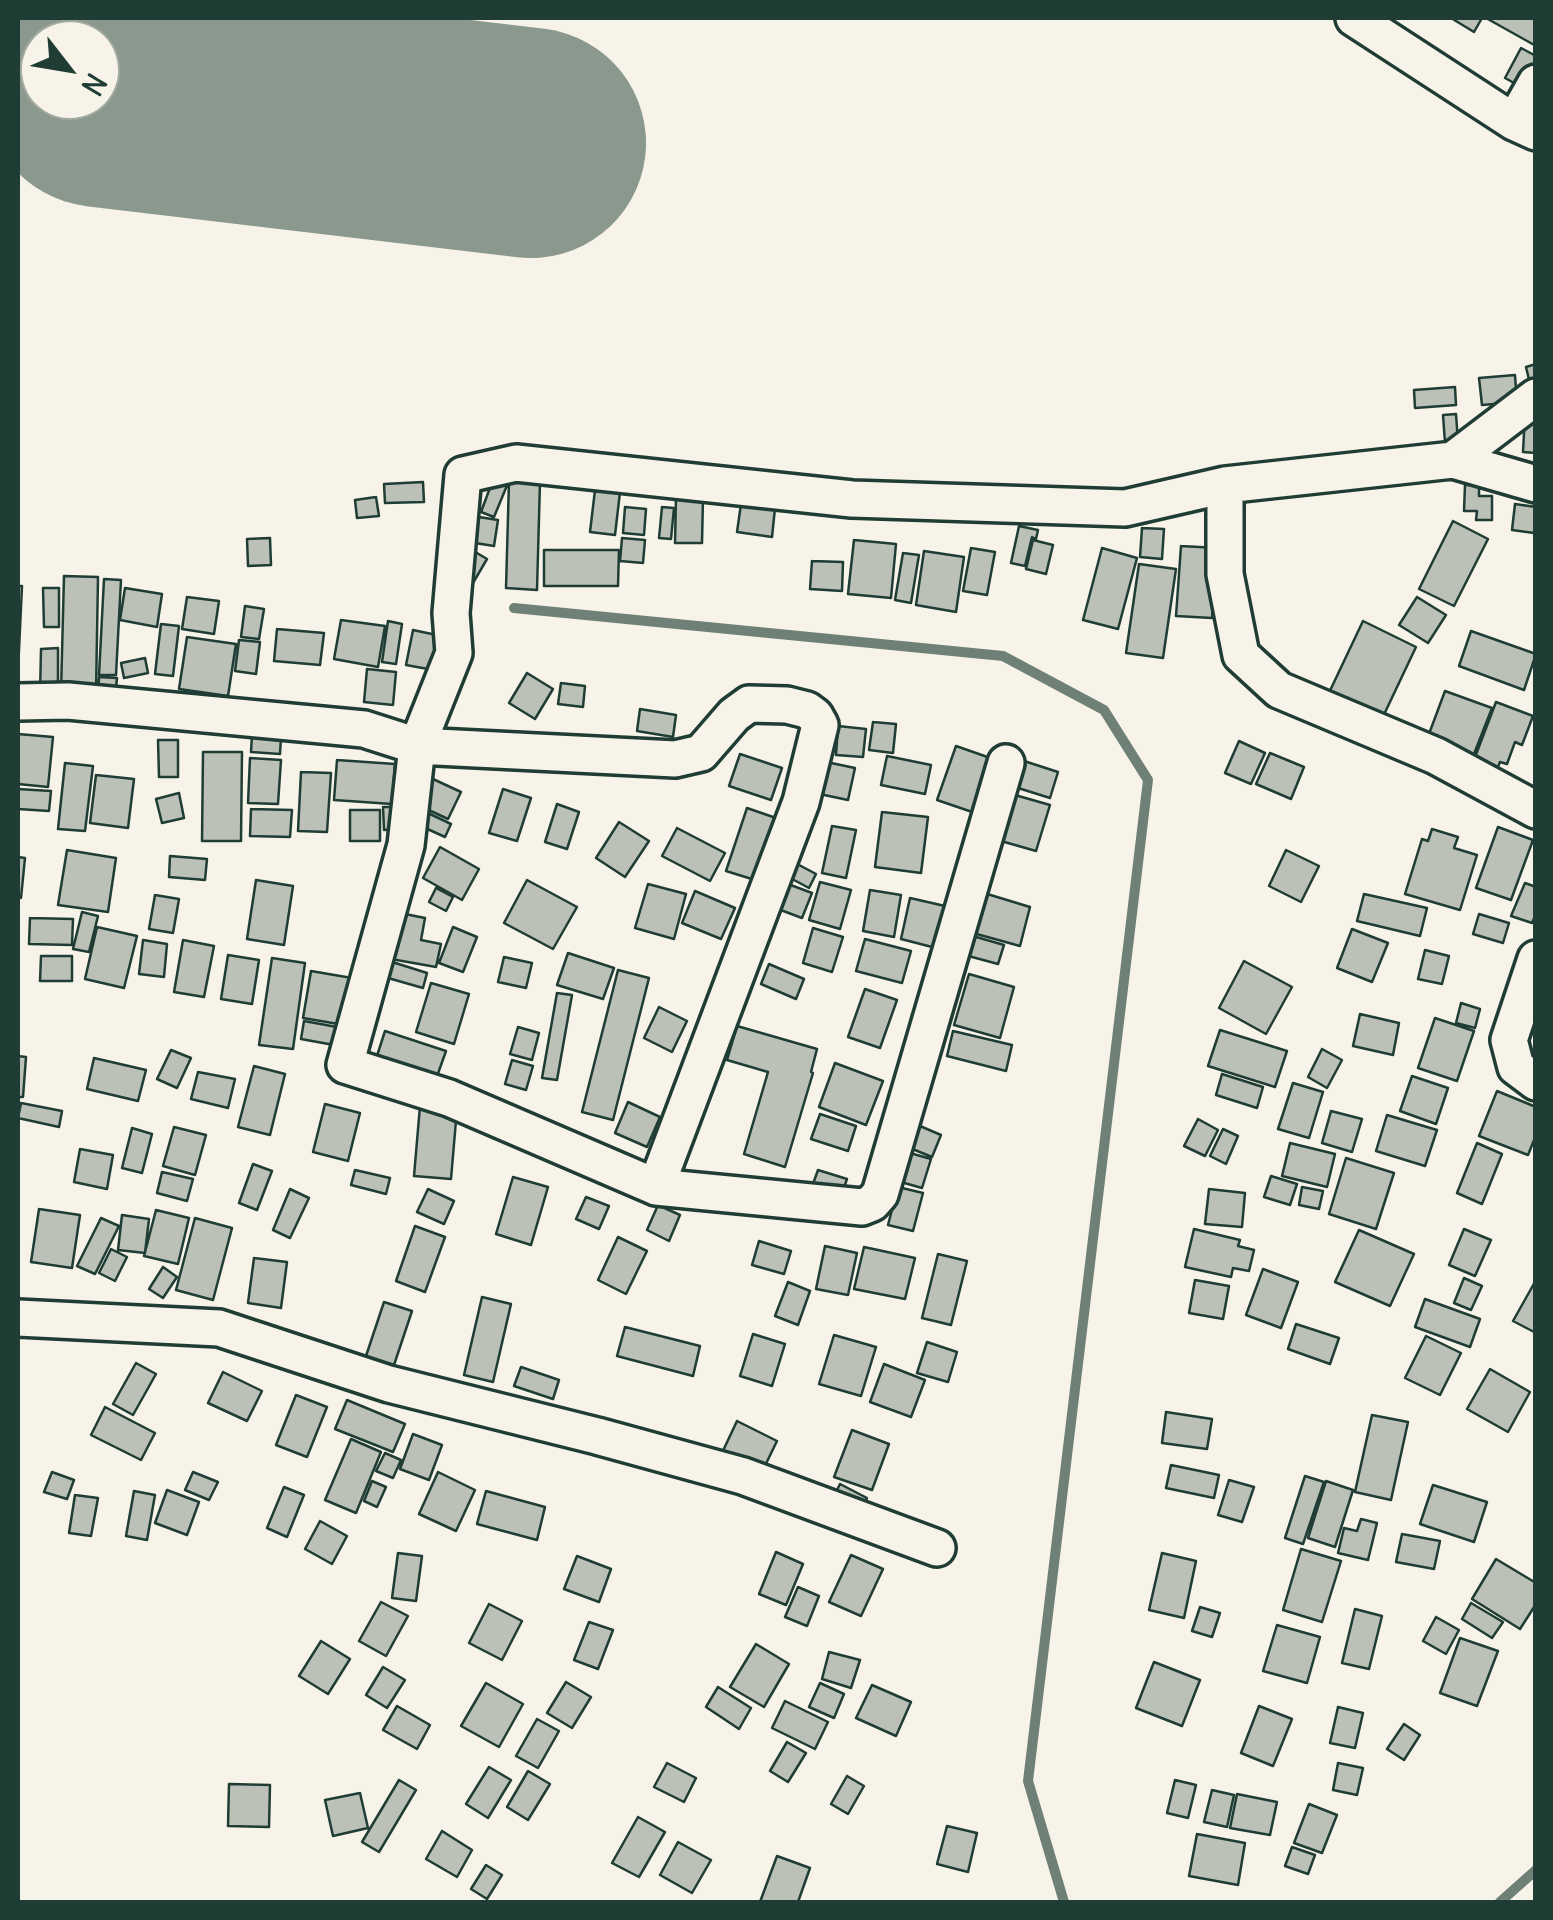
<!DOCTYPE html>
<style>
body{margin:0}
#map{position:relative;width:1553px;height:1920px;overflow:hidden;background:#f7f3e8;font-family:Delius,sans-serif}
canvas{display:block}
.frame{position:absolute;inset:0;border:20px solid #1f3d34;pointer-events:none}
.north{position:absolute;left:20px;top:20px;width:100px;height:100px;box-sizing:border-box;background:#f7f3e8;border:2px solid #a1aaa0;border-radius:50%;rotate:121deg;font-size:28px;font-weight:700;line-height:40px;text-align:center;color:#1f3d34}
.north::after{content:'';display:block;margin:auto;width:35px;height:45px;background:#1f3d34;clip-path:polygon(50% 0,100% 100%,50% 72%,0 100%)}
</style>
<div id="map">
<canvas width="1553" height="1920"></canvas>
<div class="frame"></div>
<div class="north">N</div>
</div>
<script>
const ctx = document.querySelector('canvas').getContext('2d');
ctx.lineJoin = 'round';
function toPath(rows) {
  const path = new Path2D();
  for (const r of rows) {
    path.moveTo(r[0], r[1]);
    for (let i = 2; i < r.length; i += 2) path.lineTo(r[i], r[i + 1]);
  }
  return path;
}
function trace(path, color, width, dash) {
  ctx.strokeStyle = color;
  ctx.lineWidth = width;
  ctx.lineCap = dash ? 'butt' : 'round';
  ctx.setLineDash(dash || []);
  ctx.stroke(path);
}
function fill(path, color) {
  ctx.fillStyle = color;
  ctx.fill(path, 'evenodd');
}
trace(toPath([
 [514,608,1003,656,1104,710,1148,780,1028,1781,1064,1902],
 [1500,1902,1536,1870]
]), '#6f8077', 10);
trace(toPath([
 [100,92,531,143]
]), '#8b988e', 230);
const building = toPath([
 [1451,18,1482,18,1474,32,1451,18],
 [1486,18,1536,18,1536,46,1486,18],
 [1521,48,1536,56,1536,71,1525,89,1505,78,1521,48],
 [1536,364,1536,386,1531,388,1526,367,1536,364],
 [1515,375,1517,402,1482,405,1479,378,1515,375],
 [1455,387,1456,405,1415,408,1414,390,1455,387],
 [1456,414,1458,442,1445,443,1443,415,1456,414],
 [1525,414,1536,414,1536,453,1523,452,1525,414],
 [494,477,508,483,494,517,481,512,494,477],
 [509,481,540,482,537,590,506,588,509,481],
 [423,482,424,502,385,503,384,484,423,482],
 [1465,485,1479,485,1479,496,1492,496,1492,520,1476,520,1477,511,1464,511,1465,485],
 [595,490,620,492,615,535,590,532,595,490],
 [376,497,379,516,357,518,355,500,376,497],
 [676,497,703,498,702,543,675,543,676,497],
 [741,504,775,508,772,537,737,532,741,504],
 [1515,504,1536,507,1534,533,1512,530,1515,504],
 [625,507,646,509,644,535,623,533,625,507],
 [662,507,674,508,671,539,659,538,662,507],
 [479,517,498,520,494,546,475,543,479,517],
 [1453,521,1488,539,1454,606,1419,589,1453,521],
 [1019,526,1038,530,1036,539,1032,537,1025,566,1011,563,1019,526],
 [1142,528,1164,529,1162,559,1140,557,1142,528],
 [270,538,271,565,248,566,247,539,270,538],
 [622,538,645,540,643,563,620,561,622,538],
 [854,540,896,544,891,598,848,594,854,540],
 [1033,540,1053,545,1046,574,1026,569,1033,540],
 [1181,546,1217,548,1212,618,1176,616,1181,546],
 [971,548,995,552,987,595,963,591,971,548],
 [1102,548,1137,558,1118,629,1083,620,1102,548],
 [472,550,487,559,473,583,457,574,472,550],
 [544,550,619,550,618,586,544,586,544,550],
 [924,551,964,557,956,612,916,605,924,551],
 [903,553,919,555,911,603,895,600,903,553],
 [812,561,843,562,842,591,810,589,812,561],
 [1139,564,1176,569,1163,658,1126,653,1139,564],
 [64,576,98,577,96,693,61,692,64,576],
 [104,579,121,580,116,675,99,675,104,579],
 [18,586,22,586,18,671,18,586],
 [43,588,59,588,59,627,44,627,43,588],
 [125,588,162,594,157,627,120,620,125,588],
 [187,597,219,601,214,634,182,629,187,597],
 [1417,597,1446,615,1428,643,1399,625,1417,597],
 [245,606,264,609,259,639,241,637,245,606],
 [341,620,385,626,378,667,334,659,341,620],
 [388,621,402,624,396,664,382,662,388,621],
 [1363,621,1416,647,1380,723,1327,697,1363,621],
 [161,624,179,626,173,676,155,674,161,624],
 [277,629,324,633,320,665,274,661,277,629],
 [413,630,446,637,439,671,406,665,413,630],
 [1471,631,1536,654,1524,690,1459,666,1471,631],
 [187,637,236,644,228,696,179,689,187,637],
 [239,640,260,642,256,674,235,671,239,640],
 [58,648,58,695,40,695,41,649,58,648],
 [145,658,148,673,124,678,121,663,145,658],
 [367,669,396,672,393,705,364,702,367,669],
 [527,673,553,689,535,719,509,703,527,673],
 [99,677,117,678,115,697,98,696,99,677],
 [561,683,585,686,583,707,558,704,561,683],
 [1445,691,1492,708,1472,759,1426,742,1445,691],
 [1496,702,1533,716,1522,745,1515,742,1507,764,1500,762,1495,774,1472,765,1496,702],
 [640,709,676,715,673,737,637,731,640,709],
 [873,722,896,724,893,753,869,750,873,722],
 [838,726,866,729,863,757,836,755,838,726],
 [18,734,53,737,48,787,18,784,18,734],
 [252,735,281,737,280,754,251,752,252,735],
 [158,740,178,740,178,777,159,777,158,740],
 [1239,741,1265,753,1251,784,1225,773,1239,741],
 [956,746,996,760,978,814,937,800,956,746],
 [203,752,242,752,241,841,202,841,203,752],
 [1270,753,1304,767,1291,799,1256,784,1270,753],
 [740,754,782,768,771,800,729,786,740,754],
 [887,756,931,765,925,794,881,785,887,756],
 [250,758,281,760,278,804,248,803,250,758],
 [337,760,395,764,392,804,334,800,337,760],
 [817,760,855,768,848,800,810,792,817,760],
 [1024,761,1058,772,1050,798,1015,787,1024,761],
 [65,763,93,766,85,831,58,829,65,763],
 [301,772,331,773,327,832,298,831,301,772],
 [96,775,134,779,128,828,90,823,96,775],
 [433,779,461,792,448,819,420,806,433,779],
 [18,789,51,791,49,811,18,809,18,789],
 [503,789,531,798,517,841,489,833,503,789],
 [179,793,184,818,162,823,156,799,179,793],
 [1015,795,1050,805,1036,851,1001,841,1015,795],
 [557,804,579,812,567,849,545,842,557,804],
 [383,807,400,807,401,829,384,830,383,807],
 [747,808,776,818,755,880,726,871,747,808],
 [251,809,292,810,290,837,250,836,251,809],
 [350,810,380,810,380,841,350,841,350,810],
 [882,812,928,817,921,873,875,867,882,812],
 [428,813,451,824,445,837,421,826,428,813],
 [619,822,649,841,625,877,596,858,619,822],
 [832,826,856,830,846,878,822,873,832,826],
 [1498,827,1533,840,1511,900,1476,888,1498,827],
 [677,828,725,853,710,881,662,856,677,828],
 [1432,829,1458,837,1454,848,1477,855,1460,910,1405,894,1422,839,1428,841,1432,829],
 [440,847,479,869,462,900,423,878,440,847],
 [67,850,116,858,108,912,58,905,67,850],
 [1286,850,1319,866,1301,902,1269,886,1286,850],
 [170,856,207,859,205,880,169,877,170,856],
 [18,857,25,858,21,898,18,897,18,857],
 [786,858,816,874,809,888,779,872,786,858],
 [256,880,293,886,284,945,247,939,256,880],
 [527,880,577,907,553,949,504,923,527,880],
 [780,881,812,893,802,918,770,906,780,881],
 [820,882,851,890,840,929,809,920,820,882],
 [1525,883,1536,887,1536,914,1532,923,1511,916,1525,883],
 [648,884,686,894,674,939,635,928,648,884],
 [436,888,453,897,446,911,429,902,436,888],
 [870,890,901,895,894,937,863,931,870,890],
 [695,891,735,908,721,939,682,923,695,891],
 [984,893,1030,907,1020,946,973,933,984,893],
 [1364,894,1427,908,1420,936,1357,921,1364,894],
 [155,895,179,899,173,933,149,929,155,895],
 [910,898,945,906,936,948,901,939,910,898],
 [82,912,98,916,89,952,73,949,82,912],
 [400,913,425,918,421,940,441,944,436,967,391,959,400,913],
 [1479,914,1509,923,1503,943,1473,934,1479,914],
 [30,918,73,919,72,945,29,944,30,918],
 [97,927,137,936,124,988,85,979,97,927],
 [453,927,477,937,463,972,439,963,453,927],
 [813,928,843,937,832,972,803,963,813,928],
 [1352,929,1388,943,1372,982,1337,968,1352,929],
 [966,934,1004,945,998,964,961,954,966,934],
 [865,939,911,951,902,983,856,971,865,939],
 [143,940,167,944,164,977,139,974,143,940],
 [183,940,214,946,204,997,174,992,183,940],
 [1425,950,1449,956,1442,984,1418,979,1425,950],
 [568,953,614,968,603,999,557,985,568,953],
 [228,955,259,960,252,1004,221,999,228,955],
 [41,956,72,956,72,981,40,981,41,956],
 [504,957,532,963,526,988,498,982,504,957],
 [272,958,305,963,293,1049,259,1045,272,958],
 [386,960,427,973,423,988,381,976,386,960],
 [1244,961,1292,987,1266,1034,1219,1008,1244,961],
 [769,964,804,979,796,999,761,984,769,964],
 [618,970,649,978,613,1120,582,1112,618,970],
 [311,971,352,978,344,1025,303,1018,311,971],
 [969,974,1014,987,1000,1038,954,1025,969,974],
 [431,983,469,994,454,1044,416,1032,431,983],
 [865,989,897,1000,880,1048,848,1037,865,989],
 [557,993,572,995,557,1080,542,1078,557,993],
 [1461,1003,1480,1009,1475,1028,1456,1023,1461,1003],
 [659,1007,687,1021,672,1052,644,1038,659,1007],
 [1360,1014,1399,1023,1393,1055,1353,1046,1360,1014],
 [1435,1018,1474,1031,1457,1081,1418,1068,1435,1018],
 [304,1021,337,1027,334,1045,301,1039,304,1021],
 [737,1026,817,1049,811,1072,813,1073,785,1167,744,1154,768,1072,727,1060,737,1026],
 [518,1027,539,1033,532,1060,510,1054,518,1027],
 [1220,1030,1287,1051,1275,1087,1208,1066,1220,1030],
 [385,1031,446,1051,435,1082,375,1062,385,1031],
 [953,1031,1012,1045,1006,1071,947,1056,953,1031],
 [1322,1049,1342,1060,1327,1088,1308,1077,1322,1049],
 [171,1050,191,1058,177,1088,157,1079,171,1050],
 [18,1056,26,1057,23,1097,18,1097,18,1056],
 [94,1058,146,1070,138,1101,87,1089,94,1058],
 [512,1060,533,1066,526,1090,505,1084,512,1060],
 [835,1063,883,1081,866,1125,819,1107,835,1063],
 [254,1066,285,1074,270,1135,238,1127,254,1066],
 [198,1072,235,1079,228,1108,191,1099,198,1072],
 [1222,1074,1263,1087,1257,1108,1216,1095,1222,1074],
 [1412,1076,1448,1088,1436,1124,1400,1111,1412,1076],
 [1293,1083,1323,1092,1309,1138,1278,1129,1293,1083],
 [1497,1091,1536,1107,1536,1135,1528,1155,1479,1136,1497,1091],
 [628,1102,660,1117,647,1147,615,1133,628,1102],
 [21,1103,62,1111,59,1127,18,1118,21,1103],
 [325,1104,360,1113,348,1161,313,1152,325,1104],
 [420,1106,457,1109,451,1179,414,1176,420,1106],
 [1331,1111,1362,1119,1352,1152,1322,1143,1331,1111],
 [820,1114,856,1126,848,1151,811,1139,820,1114],
 [1387,1115,1437,1130,1425,1166,1376,1151,1387,1115],
 [1198,1119,1218,1130,1205,1156,1184,1146,1198,1119],
 [920,1126,941,1135,932,1157,910,1148,920,1126],
 [174,1127,206,1135,195,1175,163,1166,174,1127],
 [132,1128,152,1134,142,1173,122,1168,132,1128],
 [1223,1129,1238,1136,1226,1164,1210,1156,1223,1129],
 [1290,1143,1335,1154,1327,1187,1282,1176,1290,1143],
 [1477,1143,1502,1154,1482,1204,1457,1193,1477,1143],
 [80,1149,113,1155,107,1189,74,1182,80,1149],
 [910,1153,931,1159,922,1188,901,1182,910,1153],
 [1346,1158,1394,1173,1376,1229,1329,1214,1346,1158],
 [253,1164,272,1171,257,1210,239,1203,253,1164],
 [355,1170,390,1178,386,1194,351,1185,355,1170],
 [818,1170,847,1179,839,1202,810,1192,818,1170],
 [162,1172,193,1179,187,1201,157,1193,162,1172],
 [1271,1176,1297,1184,1290,1205,1264,1197,1271,1176],
 [513,1177,548,1187,531,1245,496,1234,513,1177],
 [898,1187,923,1193,913,1231,888,1225,898,1187],
 [1302,1187,1323,1191,1319,1209,1299,1205,1302,1187],
 [290,1189,309,1198,290,1238,273,1230,290,1189],
 [428,1189,454,1201,444,1224,417,1212,428,1189],
 [1209,1189,1245,1193,1242,1227,1205,1224,1209,1189],
 [586,1197,609,1206,599,1229,576,1219,586,1197],
 [658,1205,680,1215,669,1241,647,1230,658,1205],
 [39,1209,80,1215,72,1268,31,1262,39,1209],
 [156,1210,189,1218,178,1264,144,1256,156,1210],
 [122,1215,149,1219,145,1253,118,1250,122,1215],
 [101,1218,119,1226,95,1274,77,1266,101,1218],
 [195,1218,232,1228,213,1300,176,1290,195,1218],
 [415,1226,445,1237,425,1292,396,1281,415,1226],
 [1194,1229,1240,1240,1238,1246,1254,1250,1249,1271,1233,1268,1231,1277,1185,1267,1194,1229],
 [1464,1229,1491,1240,1475,1276,1449,1265,1464,1229],
 [1359,1230,1414,1254,1390,1306,1335,1282,1359,1230],
 [618,1237,647,1251,626,1294,598,1280,618,1237],
 [759,1241,791,1251,784,1274,752,1265,759,1241],
 [825,1246,857,1253,848,1295,816,1289,825,1246],
 [864,1247,915,1258,905,1299,854,1289,864,1247],
 [111,1249,127,1257,115,1281,99,1273,111,1249],
 [938,1254,967,1261,951,1325,922,1318,938,1254],
 [254,1258,287,1262,281,1308,248,1303,254,1258],
 [163,1267,177,1277,163,1298,149,1289,163,1267],
 [1263,1269,1298,1282,1281,1328,1246,1315,1263,1269],
 [1464,1278,1482,1286,1471,1310,1454,1303,1464,1278],
 [1195,1280,1229,1286,1223,1319,1189,1313,1195,1280],
 [1536,1280,1536,1333,1513,1321,1536,1280],
 [788,1282,810,1291,798,1325,775,1316,788,1282],
 [482,1297,511,1304,493,1382,464,1375,482,1297],
 [1425,1299,1480,1319,1470,1347,1415,1327,1425,1299],
 [384,1302,412,1311,392,1371,364,1362,384,1302],
 [1296,1324,1339,1338,1330,1364,1288,1349,1296,1324],
 [625,1327,700,1346,693,1376,617,1356,625,1327],
 [753,1334,785,1344,772,1386,740,1376,753,1334],
 [834,1335,876,1347,861,1396,819,1384,834,1335],
 [1426,1336,1461,1353,1440,1395,1405,1378,1426,1336],
 [927,1342,957,1352,948,1382,917,1373,927,1342],
 [136,1363,156,1374,133,1415,113,1404,136,1363],
 [884,1364,925,1380,911,1417,870,1402,884,1364],
 [521,1367,559,1380,553,1399,514,1386,521,1367],
 [1490,1369,1530,1392,1508,1432,1467,1409,1490,1369],
 [223,1372,262,1391,247,1421,208,1403,223,1372],
 [296,1395,327,1407,307,1457,276,1445,296,1395],
 [347,1400,405,1424,393,1452,335,1429,347,1400],
 [105,1407,155,1433,141,1460,91,1435,105,1407],
 [1166,1412,1212,1419,1207,1449,1162,1443,1166,1412],
 [1372,1415,1408,1422,1391,1500,1355,1492,1372,1415],
 [737,1421,777,1441,761,1474,721,1455,737,1421],
 [852,1430,889,1444,872,1490,834,1477,852,1430],
 [413,1434,442,1445,429,1480,400,1469,413,1434],
 [351,1439,381,1452,356,1513,325,1500,351,1439],
 [385,1453,401,1460,393,1478,376,1471,385,1453],
 [1171,1465,1219,1475,1214,1498,1166,1488,1171,1465],
 [52,1472,74,1480,67,1499,44,1492,52,1472],
 [193,1472,218,1482,209,1500,185,1490,193,1472],
 [438,1472,475,1490,456,1531,419,1514,438,1472],
 [1305,1476,1324,1482,1303,1544,1285,1538,1305,1476],
 [1229,1480,1254,1487,1242,1522,1218,1515,1229,1480],
 [372,1481,386,1487,377,1507,364,1501,372,1481],
 [1326,1481,1353,1490,1335,1547,1308,1538,1326,1481],
 [840,1484,867,1498,857,1518,830,1504,840,1484],
 [1433,1485,1487,1502,1474,1542,1420,1524,1433,1485],
 [284,1487,304,1495,287,1537,267,1528,284,1487],
 [167,1490,199,1502,187,1535,155,1523,167,1490],
 [134,1491,155,1495,147,1540,126,1536,134,1491],
 [486,1491,545,1507,537,1540,477,1524,486,1491],
 [75,1495,98,1498,91,1536,69,1533,75,1495],
 [1361,1519,1377,1523,1368,1560,1338,1553,1344,1528,1357,1531,1361,1519],
 [320,1521,347,1536,332,1564,305,1549,320,1521],
 [1402,1534,1440,1541,1434,1569,1396,1562,1402,1534],
 [1301,1549,1341,1561,1322,1622,1283,1610,1301,1549],
 [776,1552,803,1564,786,1605,759,1594,776,1552],
 [398,1553,422,1556,416,1601,392,1598,398,1553],
 [1162,1553,1196,1561,1184,1618,1149,1610,1162,1553],
 [851,1555,883,1569,861,1616,829,1602,851,1555],
 [577,1556,611,1569,599,1602,564,1589,577,1556],
 [1496,1559,1536,1583,1536,1604,1520,1629,1472,1599,1496,1559],
 [798,1587,819,1596,807,1626,785,1617,798,1587],
 [381,1602,408,1616,386,1656,359,1641,381,1602],
 [1471,1603,1503,1622,1492,1638,1462,1619,1471,1603],
 [489,1604,522,1621,502,1660,469,1643,489,1604],
 [1200,1607,1220,1613,1212,1637,1192,1631,1200,1607],
 [1355,1609,1382,1616,1369,1669,1342,1663,1355,1609],
 [1436,1617,1459,1630,1446,1654,1423,1641,1436,1617],
 [589,1622,613,1630,598,1669,574,1660,589,1622],
 [1277,1625,1320,1637,1307,1683,1263,1671,1277,1625],
 [1460,1638,1498,1651,1477,1706,1440,1693,1460,1638],
 [321,1641,350,1659,328,1694,299,1676,321,1641],
 [756,1644,789,1664,764,1707,730,1687,756,1644],
 [829,1652,860,1660,851,1688,822,1679,829,1652],
 [1154,1662,1200,1680,1182,1726,1136,1708,1154,1662],
 [383,1667,405,1680,387,1708,366,1695,383,1667],
 [566,1682,591,1697,572,1728,547,1713,566,1682],
 [486,1683,523,1704,499,1747,461,1726,486,1683],
 [820,1683,844,1694,834,1718,809,1707,820,1683],
 [872,1685,911,1702,896,1736,856,1718,872,1685],
 [718,1687,751,1708,739,1729,706,1707,718,1687],
 [785,1701,828,1722,815,1749,772,1728,785,1701],
 [397,1706,430,1725,417,1749,383,1730,397,1706],
 [1259,1706,1292,1719,1273,1766,1241,1753,1259,1706],
 [1338,1707,1363,1713,1355,1748,1330,1743,1338,1707],
 [537,1719,559,1731,538,1768,516,1756,537,1719],
 [1404,1724,1420,1735,1404,1760,1387,1749,1404,1724],
 [787,1742,806,1753,788,1782,770,1771,787,1742],
 [667,1763,696,1778,684,1802,654,1787,667,1763],
 [1338,1763,1363,1768,1357,1795,1333,1790,1338,1763],
 [489,1767,511,1780,488,1818,466,1804,489,1767],
 [528,1771,550,1784,528,1820,507,1807,528,1771],
 [847,1776,864,1786,848,1814,831,1804,847,1776],
 [399,1780,416,1790,379,1852,362,1842,399,1780],
 [1175,1780,1196,1785,1188,1818,1167,1813,1175,1780],
 [229,1784,270,1785,269,1827,228,1826,229,1784],
 [1212,1790,1234,1795,1227,1827,1204,1822,1212,1790],
 [360,1793,368,1828,333,1836,325,1800,360,1793],
 [1237,1794,1277,1802,1270,1835,1230,1828,1237,1794],
 [1309,1804,1337,1815,1322,1853,1294,1843,1309,1804],
 [638,1817,665,1832,639,1877,612,1863,638,1817],
 [947,1826,977,1833,968,1872,937,1864,947,1826],
 [442,1831,472,1850,457,1877,426,1859,442,1831],
 [1197,1834,1245,1843,1238,1885,1189,1876,1197,1834],
 [678,1842,711,1860,692,1893,660,1875,678,1842],
 [1292,1847,1315,1855,1308,1874,1285,1866,1292,1847],
 [777,1856,810,1868,798,1902,760,1902,777,1856],
 [486,1865,502,1875,487,1899,471,1889,486,1865]
]);
fill(building, '#bbc1b6');
trace(building, '#1f3d34', 2.5);
const minor = toPath([
 [1354,18,1514,122,1536,132],
 [1514,122,1536,83],
 [1453,460,1536,397],
 [1225,485,1225,574,1241,655,1279,690,1436,756,1536,810],
 [18,702,68,701,364,729,417,746,675,759,701,753,734,715,749,704,787,705,807,710,815,716,820,725,801,802,656,1187],
 [1006,763,880,1194,872,1203,862,1207,656,1187,449,1098,345,1065,406,845,417,746,454,653,451,613,463,475,516,463,852,499,1125,508,1225,485,1453,460,1536,484],
 [1536,959,1509,1040,1516,1067,1536,1082],
 [18,1318,219,1328,389,1384,597,1436,743,1476,937,1548]
]);
trace(minor, '#1f3d34', 42);
trace(minor, '#f7f3e8', 35);
</script>
